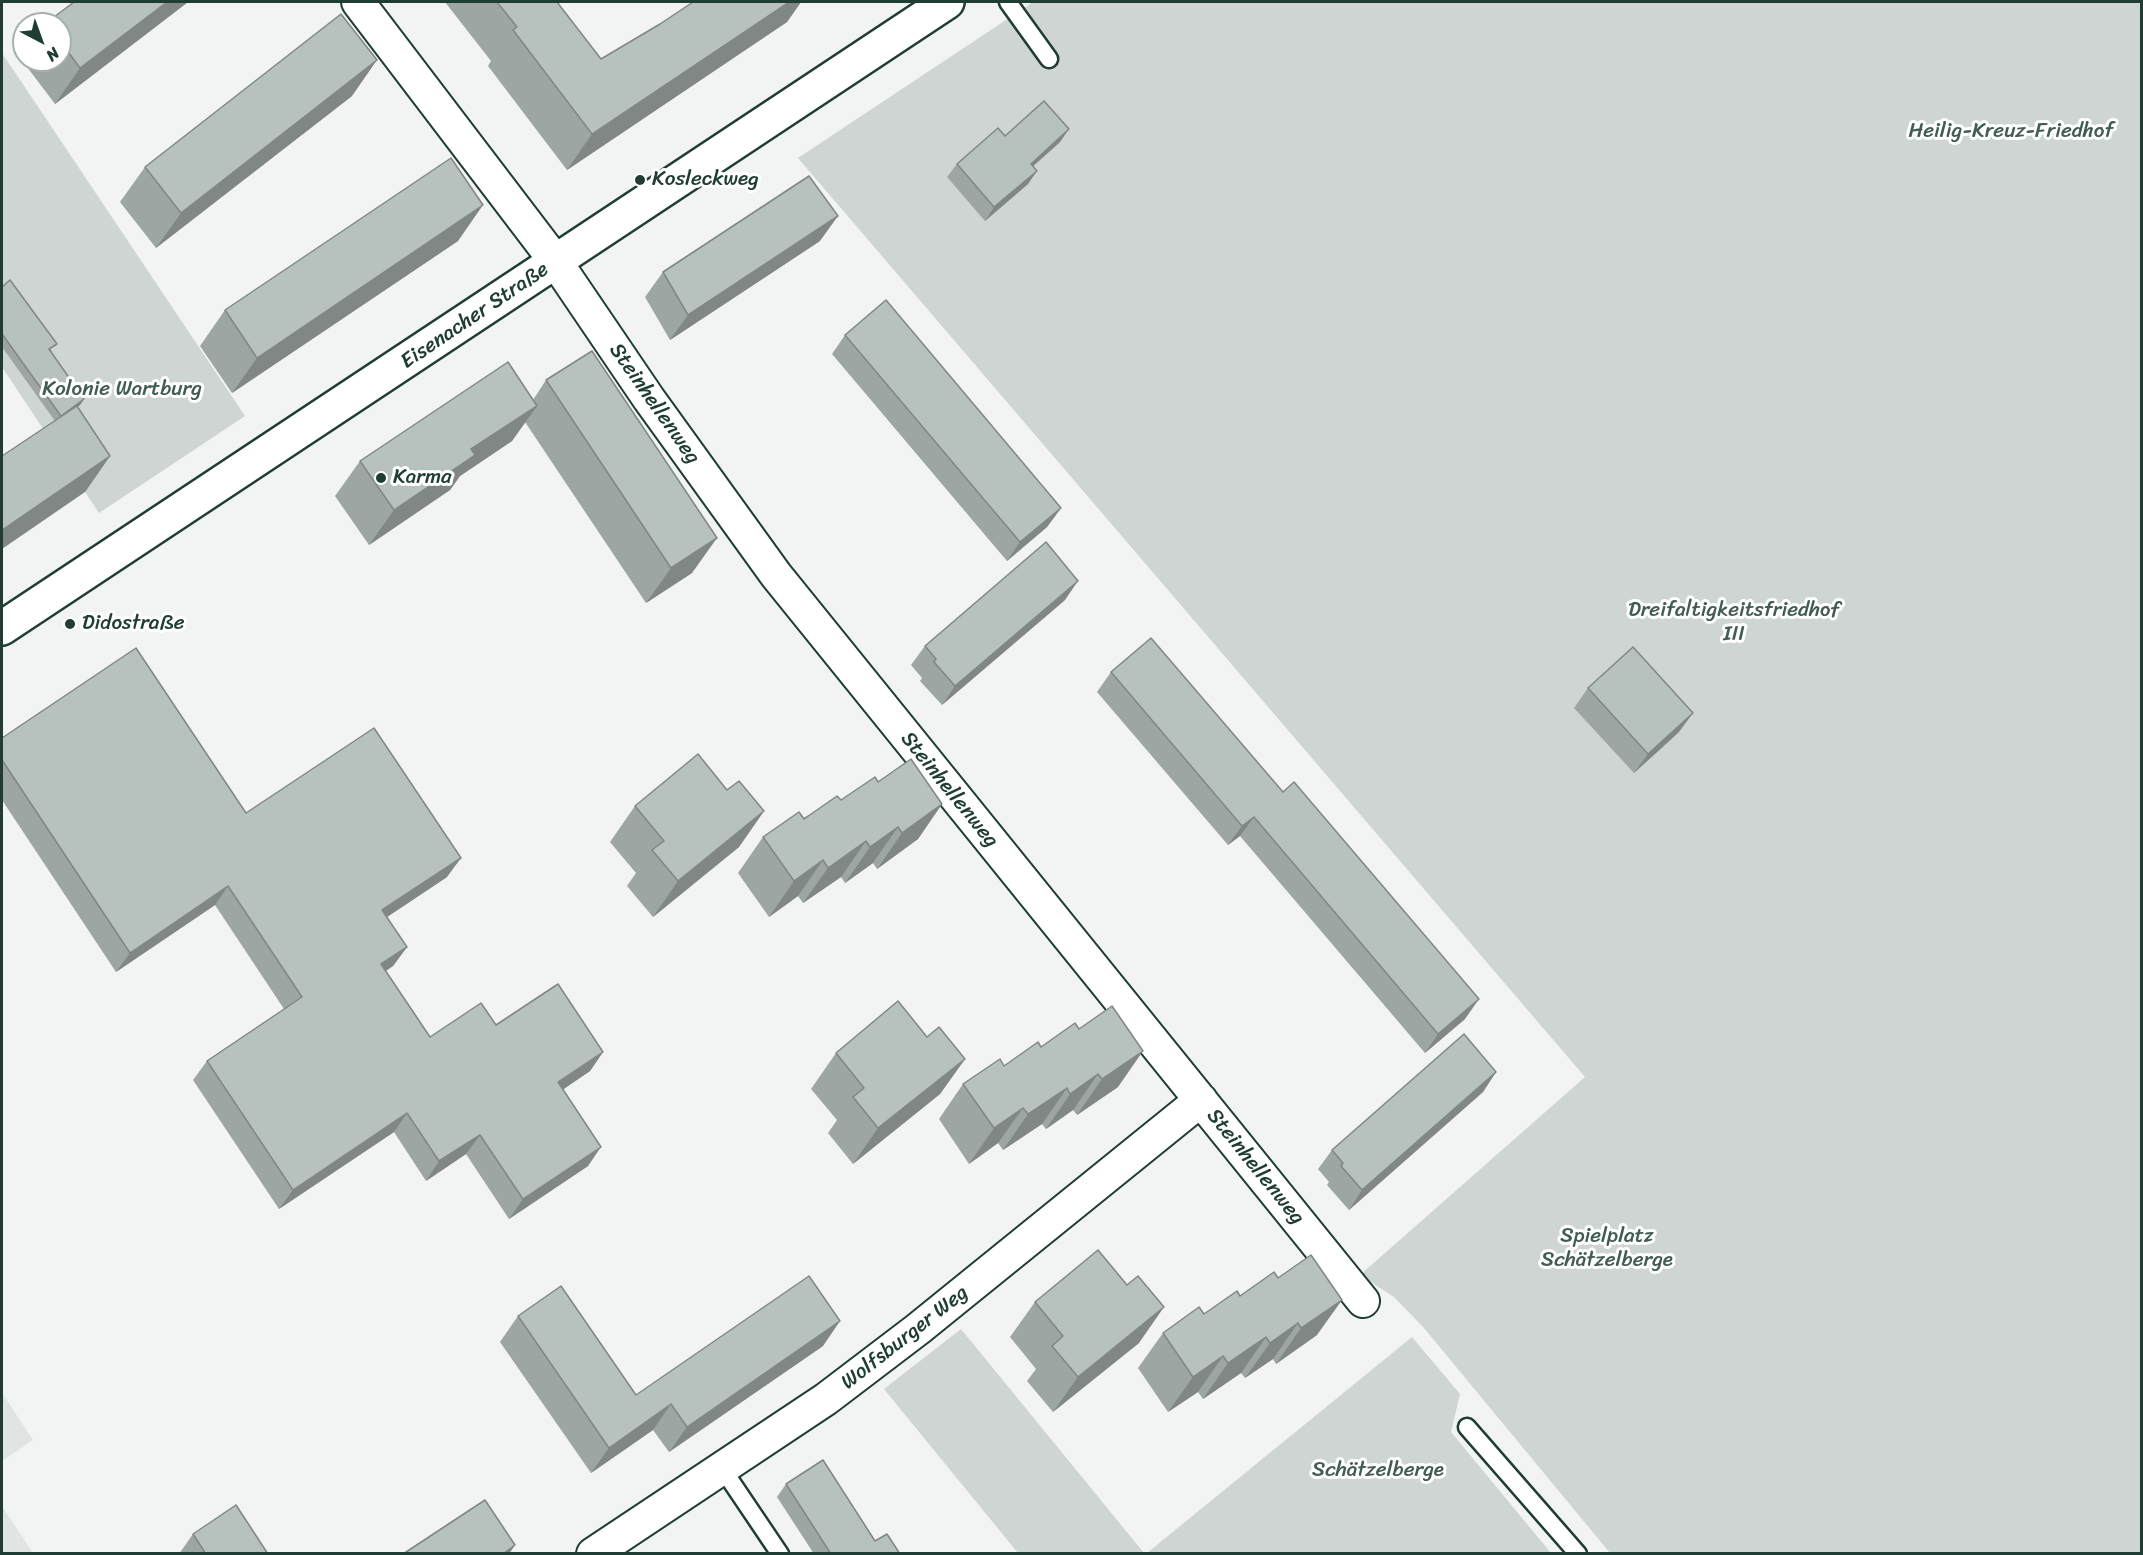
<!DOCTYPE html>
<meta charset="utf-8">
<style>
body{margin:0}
#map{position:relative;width:2143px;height:1555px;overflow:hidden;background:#f2f3f3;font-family:Sriracha,sans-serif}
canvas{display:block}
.frame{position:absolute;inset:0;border:3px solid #1f3d34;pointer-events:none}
.north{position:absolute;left:12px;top:12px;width:60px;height:60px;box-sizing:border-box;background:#fff;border:2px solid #a5b1ae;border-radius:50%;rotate:139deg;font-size:16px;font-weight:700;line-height:24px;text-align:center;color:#1f3d34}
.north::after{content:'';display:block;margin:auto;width:21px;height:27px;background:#1f3d34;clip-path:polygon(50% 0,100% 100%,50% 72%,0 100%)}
</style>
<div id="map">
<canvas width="2143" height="1555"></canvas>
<div class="frame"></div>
<div class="north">N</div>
</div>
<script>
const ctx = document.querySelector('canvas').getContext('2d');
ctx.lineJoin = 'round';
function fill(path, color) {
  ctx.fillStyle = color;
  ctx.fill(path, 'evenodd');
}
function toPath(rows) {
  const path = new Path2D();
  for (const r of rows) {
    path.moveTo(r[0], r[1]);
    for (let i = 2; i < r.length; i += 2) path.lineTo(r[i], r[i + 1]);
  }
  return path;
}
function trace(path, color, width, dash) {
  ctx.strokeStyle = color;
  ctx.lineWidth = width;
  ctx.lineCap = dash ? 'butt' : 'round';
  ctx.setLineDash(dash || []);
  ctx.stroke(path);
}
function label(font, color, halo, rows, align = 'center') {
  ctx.font = font + ' Sriracha,sans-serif';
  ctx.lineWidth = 6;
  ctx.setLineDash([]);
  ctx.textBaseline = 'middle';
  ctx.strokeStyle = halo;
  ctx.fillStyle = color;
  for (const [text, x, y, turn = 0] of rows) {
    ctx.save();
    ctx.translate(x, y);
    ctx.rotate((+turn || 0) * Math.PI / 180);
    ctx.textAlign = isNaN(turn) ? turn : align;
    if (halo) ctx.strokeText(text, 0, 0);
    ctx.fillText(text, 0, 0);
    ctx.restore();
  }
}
fill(toPath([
 [2,1393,33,1440,2,1461],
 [2,1506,33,1553,2,1553]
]), '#e0e4e3');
fill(toPath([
 [1033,2,2141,2,2141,1553,1610,1553,1424,1328,1394,1297,1360,1275,1585,1077,798,158],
 [2,53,245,416,99,513,2,367],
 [961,1329,1144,1553,1018,1553,884,1389],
 [1412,1337,1460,1394,1451,1432,1551,1553,1147,1553]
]), '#ced5d3');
const service = toPath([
 [1008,2,1049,59],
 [1467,1427,1578,1554],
 [722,1468,780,1554]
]);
const minor = toPath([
 [358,2,556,262,649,399,776,575,1363,1301],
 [593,1554,826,1399,918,1329,1201,1100]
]);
const tertiary = toPath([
 [2,628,947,2]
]);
trace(service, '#1f3d34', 21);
trace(minor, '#1f3d34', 36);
trace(tertiary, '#1f3d34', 38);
trace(service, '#fff', 16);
trace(minor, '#fff', 32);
trace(tertiary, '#fff', 33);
fill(toPath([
 [74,2,188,2,55,104,21,59,24,55,24,60,60,60,60,24,45,24],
 [445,2,557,2,601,59,660,24,693,2,801,2,787,22,567,170,488,66,491,61],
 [352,96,156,248,120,202,145,167],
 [1060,142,1033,166,1028,184,985,221,947,177,957,164],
 [458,241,232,393,200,346,225,310],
 [820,241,670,340,645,297,663,272],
 [2,287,52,351,51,352,84,399,80,405,77,407,110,456,85,492,55,421,2,347],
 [845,335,1061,508,1047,527,1007,561,832,354],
 [546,380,692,573,646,603,525,422,512,441,460,476,450,490,369,545,335,496,360,461,533,400],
 [1065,600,942,705,920,681,922,678,911,665,925,646],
 [1111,672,1283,792,1465,1019,1425,1053,1240,836,1228,845,1097,692],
 [1588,688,1679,732,1634,773,1574,708],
 [2,738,246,813,447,877,387,917,407,947,393,966,386,971,430,1037,496,1025,603,1052,590,1071,563,1089,588,1166,509,1219,466,1154,426,1181,394,1132,279,1209,193,1080,207,1061,284,1009,215,905,116,972,2,800],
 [878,782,942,804,918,839,877,869,873,863,845,883,841,877,803,903,798,896,769,917,738,873,763,837],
 [635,806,764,811,739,847,653,917,627,886,636,873,610,842],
 [1075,1023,1118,1087,1077,1115,1073,1110,1046,1129,1042,1124,1003,1150,998,1143,969,1164,939,1119,963,1084,1004,1066,1041,1047],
 [836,1053,965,1059,940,1094,853,1164,828,1133,837,1120,811,1089],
 [1496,1072,1483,1092,1349,1210,1327,1185,1329,1182,1318,1169,1332,1150],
 [1274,1272,1317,1335,1276,1364,1273,1359,1245,1378,1241,1373,1203,1399,1198,1392,1168,1412,1138,1368,1163,1333,1204,1314,1240,1296],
 [1035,1302,1139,1343,1053,1412,1027,1381,1036,1369,1010,1337],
 [518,1316,636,1395,823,1346,669,1452,653,1430,591,1473,500,1342],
 [786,1484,875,1541,900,1554,814,1554,777,1497],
 [193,1534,268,1554,179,1554]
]), '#9da6a3');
fill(toPath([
 [167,2,188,2,55,104,80,68],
 [789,2,801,2,787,22,567,170,592,134],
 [377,60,352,96,156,248,181,213],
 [1069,129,1060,142,1021,177,1031,164],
 [1037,171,1028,184,985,221,994,207],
 [483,205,458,241,232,393,257,358],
 [838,216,820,241,670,340,688,315],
 [84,399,80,405,56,423,61,416],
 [537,406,512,441,460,476,450,490,369,545,394,510,471,449],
 [110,456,85,492,2,549,2,530],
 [1061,508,1047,527,1007,561,1020,542],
 [717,538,692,573,646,603,671,568],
 [1078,581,1065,600,942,705,955,686],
 [1693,713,1679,732,1634,773,1648,754],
 [942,804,918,839,877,869,902,833],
 [764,811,739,847,653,917,678,881],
 [1254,817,1240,836,1228,845,1242,826],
 [898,827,873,863,845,883,870,847],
 [866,841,841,877,803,903,828,868],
 [461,858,447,877,369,929,382,910],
 [823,860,798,896,769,917,794,881],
 [228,886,215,905,116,972,130,953],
 [407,947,393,966,367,983,381,964],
 [1479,999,1465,1019,1425,1053,1438,1034],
 [1143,1051,1118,1087,1077,1115,1102,1079],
 [603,1052,590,1071,545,1102,558,1082],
 [965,1059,940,1094,853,1164,878,1128],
 [1496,1072,1483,1092,1349,1210,1362,1190],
 [1098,1074,1073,1110,1046,1129,1070,1094],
 [1067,1088,1042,1124,1003,1150,1028,1114],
 [1023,1108,998,1143,969,1164,994,1128],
 [407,1113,394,1132,279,1209,293,1190],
 [480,1135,466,1154,426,1181,439,1161],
 [601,1147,588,1166,509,1219,523,1199],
 [1342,1300,1317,1335,1276,1364,1301,1328],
 [1164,1307,1139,1343,1053,1412,1078,1377],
 [840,1321,823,1346,669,1452,687,1427],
 [1298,1323,1273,1359,1245,1378,1270,1343],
 [1266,1337,1241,1373,1203,1399,1228,1363],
 [1223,1356,1198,1392,1168,1412,1193,1377],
 [671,1404,653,1430,591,1473,609,1448],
 [515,1545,509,1554,503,1554]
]), '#808784');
const building = toPath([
 [74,2,167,2,80,68,60,41,60,24,47,24,46,23,74,2],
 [497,2,557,2,601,59,660,24,693,2,789,2,592,134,513,30,517,27,497,2],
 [341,14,377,60,181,213,145,167,341,14],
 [1044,101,1069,129,1031,164,1037,171,994,207,957,164,998,128,1005,136,1044,101],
 [451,158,483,205,257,358,225,310,451,158],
 [809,176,838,216,688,315,663,272,809,176],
 [10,280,57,344,49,349,84,399,61,416,2,334,2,287,10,280],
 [886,300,1061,508,1020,542,845,335,886,300],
 [592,351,717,538,671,568,546,380,592,351],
 [508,362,537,406,471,449,475,455,394,510,360,461,508,362],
 [77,406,110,456,2,530,2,456,77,406],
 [1046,542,1078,581,955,686,934,662,936,659,925,646,1046,542],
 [1151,638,1283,792,1294,782,1479,999,1438,1034,1254,817,1242,826,1111,672,1151,638],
 [1633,647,1693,713,1648,754,1588,688,1633,647],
 [136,648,246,813,374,728,461,858,382,910,407,947,381,964,430,1037,481,1003,496,1025,558,984,603,1052,558,1082,601,1147,523,1199,480,1135,439,1161,407,1113,293,1190,207,1061,302,997,228,886,130,953,2,760,2,738,136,648],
 [698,754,727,790,739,781,764,811,678,881,652,850,664,841,635,806,698,754],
 [911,759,942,804,902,833,898,827,870,847,866,841,828,868,823,860,794,881,763,837,799,812,804,819,837,796,841,800,875,777,878,782,911,759],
 [898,1001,927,1037,939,1027,965,1059,878,1128,853,1097,864,1088,836,1053,898,1001],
 [1112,1006,1143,1051,1102,1079,1098,1074,1070,1094,1067,1088,1028,1114,1023,1108,994,1128,963,1084,1000,1059,1004,1066,1038,1042,1041,1047,1075,1023,1079,1029,1112,1006],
 [1464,1034,1496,1072,1362,1190,1341,1166,1343,1163,1332,1150,1464,1034],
 [1098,1250,1127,1285,1138,1276,1164,1307,1078,1377,1052,1346,1063,1336,1035,1302,1098,1250],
 [1311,1255,1342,1300,1301,1328,1298,1323,1270,1343,1266,1337,1228,1363,1223,1356,1193,1377,1163,1333,1199,1307,1204,1314,1237,1291,1240,1296,1274,1272,1278,1278,1311,1255],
 [809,1276,840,1321,687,1427,671,1404,609,1448,518,1316,561,1286,636,1395,809,1276],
 [823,1460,875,1541,887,1534,900,1554,831,1554,786,1484,823,1460],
 [485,1500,515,1545,503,1554,403,1554,485,1500],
 [236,1505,268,1554,206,1554,193,1534,236,1505]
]);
fill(building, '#b7c1bd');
trace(building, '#808784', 1.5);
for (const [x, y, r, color] of [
 [640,180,6,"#1f3d34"],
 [381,478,6,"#1f3d34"],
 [70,624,6,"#1f3d34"]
]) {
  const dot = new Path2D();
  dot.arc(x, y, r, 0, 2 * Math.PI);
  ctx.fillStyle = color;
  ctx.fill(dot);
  trace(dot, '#fff', 2);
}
label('21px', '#425b54', '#fff', [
 ["Heilig-Kreuz-Friedhof",2011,132],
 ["Kolonie Wartburg",122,390],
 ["Dreifaltigkeitsfriedhof",1734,611],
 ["III",1734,635],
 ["Spielplatz",1607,1237],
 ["Schätzelberge",1607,1261],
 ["Schätzelberge",1378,1471]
]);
label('21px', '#1f3d34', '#fff', [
 ["Kosleckweg",652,180],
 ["Karma",393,478],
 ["Didostraße",82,624]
], 'left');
label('21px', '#1f3d34', '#fff', [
 ["Eisenacher Straße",475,316,-34],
 ["Steinhellenweg",654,404,55],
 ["Steinhellenweg",949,790,51],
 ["Steinhellenweg",1255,1167,51],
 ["Wolfsburger Weg",905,1338,-38]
]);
</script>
